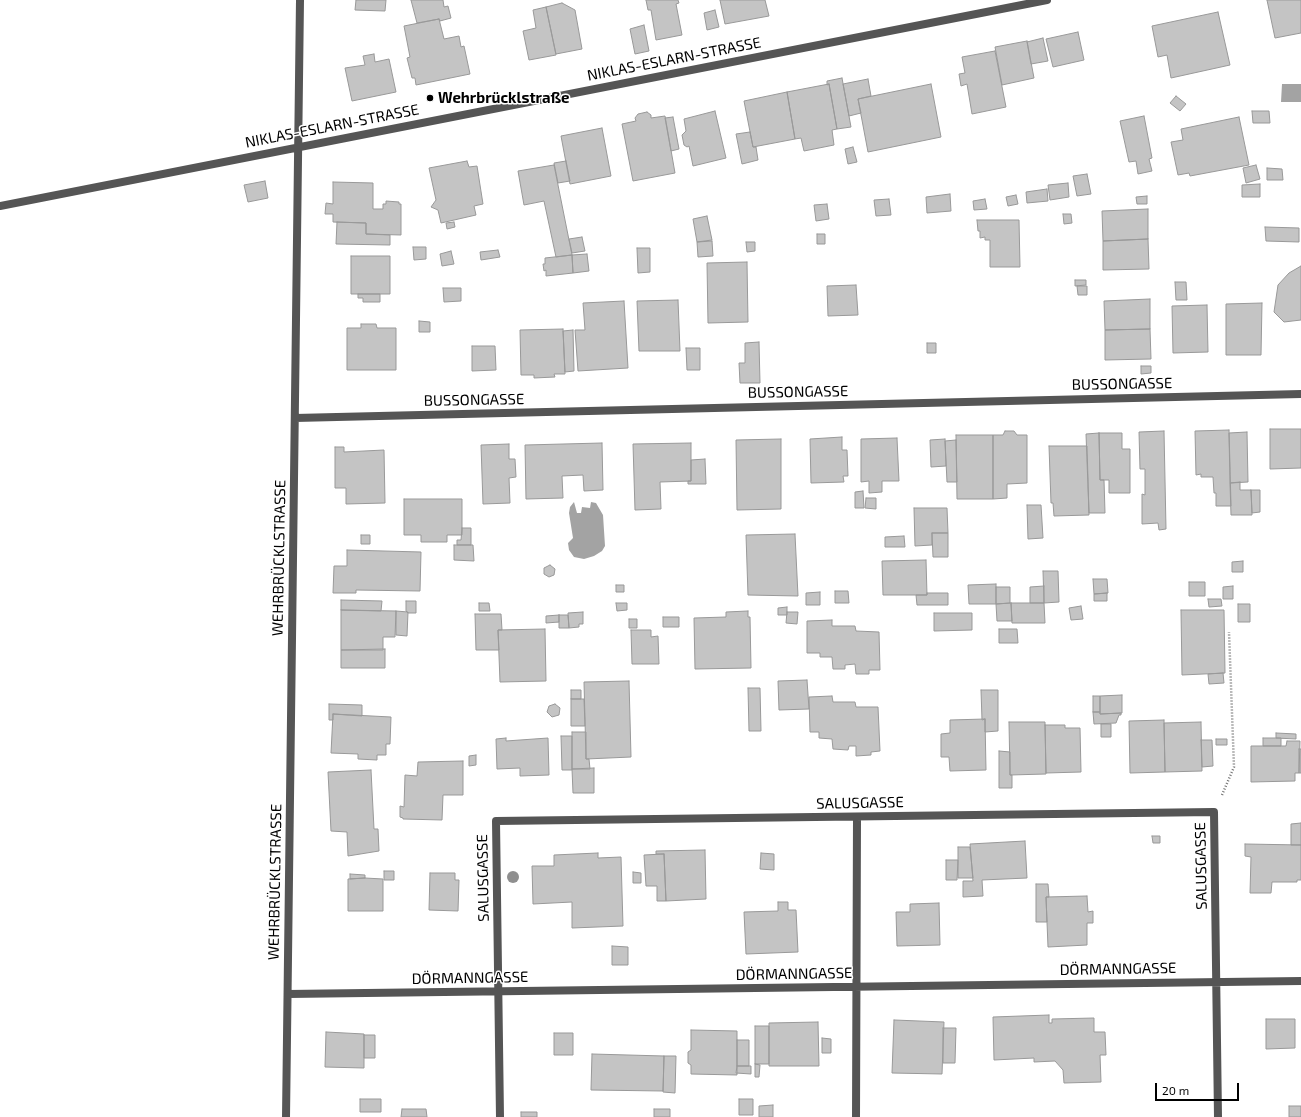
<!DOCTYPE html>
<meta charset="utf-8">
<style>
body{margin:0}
#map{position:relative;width:1301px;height:1117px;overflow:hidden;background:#fff;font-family:"Exo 2",sans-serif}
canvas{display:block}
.scale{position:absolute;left:1155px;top:1083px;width:84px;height:18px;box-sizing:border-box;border:2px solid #000;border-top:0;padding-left:5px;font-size:12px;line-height:14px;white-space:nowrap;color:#000;-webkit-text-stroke:3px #fff;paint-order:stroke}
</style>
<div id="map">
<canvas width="1301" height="1117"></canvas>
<div class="scale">20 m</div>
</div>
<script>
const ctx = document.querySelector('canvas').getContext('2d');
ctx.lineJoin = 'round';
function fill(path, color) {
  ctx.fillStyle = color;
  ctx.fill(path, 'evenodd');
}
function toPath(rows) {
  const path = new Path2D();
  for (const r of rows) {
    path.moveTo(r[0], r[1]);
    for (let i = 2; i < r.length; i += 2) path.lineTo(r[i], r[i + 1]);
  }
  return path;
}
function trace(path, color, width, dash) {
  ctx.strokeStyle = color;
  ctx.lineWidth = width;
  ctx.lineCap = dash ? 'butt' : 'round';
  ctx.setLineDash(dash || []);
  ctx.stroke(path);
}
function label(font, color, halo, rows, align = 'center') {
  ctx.font = font + ' "Exo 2",sans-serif';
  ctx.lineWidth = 3;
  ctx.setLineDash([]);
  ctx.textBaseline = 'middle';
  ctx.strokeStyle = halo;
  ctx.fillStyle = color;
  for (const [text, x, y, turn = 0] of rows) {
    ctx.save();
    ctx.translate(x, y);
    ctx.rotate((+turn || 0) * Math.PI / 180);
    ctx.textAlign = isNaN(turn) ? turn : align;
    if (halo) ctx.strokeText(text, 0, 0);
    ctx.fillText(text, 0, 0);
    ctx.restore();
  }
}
fill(toPath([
 [1282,84,1301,84,1301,102,1281,102],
 [574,502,577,513,581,513,582,507,590,508,591,502,596,503,603,515,605,546,602,551,594,556,584,559,574,557,569,550,568,543,573,538,569,513,570,507]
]), '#a3a3a3');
const building = toPath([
 [356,0,386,0,385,11,355,10,356,0],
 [411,0,443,0,444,7,448,6,451,18,440,21,439,19,417,23,411,0],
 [646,0,678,0,679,3,676,4,682,35,656,40,651,10,648,10,646,0],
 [720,0,765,0,769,16,725,24,720,0],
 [1267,0,1301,0,1301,33,1275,38,1267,0],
 [562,3,575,10,582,49,556,54,546,7,562,3],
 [546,7,556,55,529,60,523,31,536,28,533,10,546,7],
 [715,10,719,27,707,30,704,13,715,10],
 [1218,12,1230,65,1171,78,1167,55,1158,57,1152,26,1218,12],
 [439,19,444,39,459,36,461,47,464,46,470,74,416,85,415,78,412,78,407,58,410,57,404,26,439,19],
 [644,25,649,51,635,54,630,29,644,25],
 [1078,32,1084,60,1053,67,1046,39,1078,32],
 [1043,38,1048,61,1031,64,1027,42,1043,38],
 [1027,41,1034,78,1002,85,995,47,1027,41],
 [995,51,1006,107,972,114,967,84,961,86,959,74,965,73,962,57,995,51],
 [374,54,375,62,389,59,396,92,352,101,345,68,365,65,363,56,374,54],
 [842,78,851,127,837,129,829,84,827,85,827,81,842,78],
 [868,79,871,96,858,99,861,113,849,116,843,84,868,79],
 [829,84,837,129,832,130,834,145,804,151,801,138,795,139,787,92,829,84],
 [931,84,941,137,868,152,858,99,931,84],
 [787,92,795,139,753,147,744,101,787,92],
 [1176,96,1186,104,1180,111,1170,103,1176,96],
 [715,111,726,158,693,166,689,146,687,147,684,145,682,135,686,131,684,119,715,111],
 [1252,111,1269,111,1270,123,1253,123,1252,111],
 [647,112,651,115,651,118,665,116,675,173,633,181,622,124,636,121,635,118,638,114,647,112],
 [1144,116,1152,158,1149,159,1152,171,1138,174,1136,161,1129,162,1120,121,1144,116],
 [673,117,679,149,671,151,665,118,673,117],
 [1239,117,1249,165,1190,176,1189,173,1178,175,1171,142,1183,140,1181,129,1239,117],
 [602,128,611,176,570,184,561,136,602,128],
 [750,132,753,147,756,147,758,160,742,164,736,134,750,132],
 [853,147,857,162,848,164,845,149,853,147],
 [467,161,469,167,477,166,483,204,474,206,476,215,441,223,438,210,431,207,436,200,429,168,467,161],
 [566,161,570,181,558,183,554,163,566,161],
 [554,165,572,255,556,257,544,201,524,205,518,171,554,165],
 [1256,165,1260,179,1246,183,1243,168,1256,165],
 [1267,168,1282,169,1283,180,1267,180,1267,168],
 [1087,174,1091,194,1077,196,1073,176,1087,174],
 [265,181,268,198,248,202,244,185,265,181],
 [333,182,373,183,373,209,383,209,383,204,386,204,386,201,399,202,399,204,401,204,401,235,366,234,366,223,333,222,333,214,325,214,326,203,333,204,333,182],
 [1068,183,1069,197,1050,200,1048,185,1068,183],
 [1260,184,1260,197,1242,197,1242,185,1260,184],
 [1047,189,1048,201,1027,203,1026,192,1047,189],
 [950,194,951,211,927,213,926,197,950,194],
 [1016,195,1018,204,1008,206,1006,197,1016,195],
 [1147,196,1147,204,1137,204,1136,197,1147,196],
 [889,199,891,215,876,216,874,200,889,199],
 [985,199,987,209,974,210,973,201,985,199],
 [827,204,829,219,816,221,814,205,827,204],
 [1148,209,1148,239,1103,241,1102,211,1148,209],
 [1063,214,1071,214,1072,223,1064,224,1063,214],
 [707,216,712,240,697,242,693,219,707,216],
 [977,220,1019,220,1020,267,990,267,990,240,985,240,985,237,980,238,980,231,978,231,977,220],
 [337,222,366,223,366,234,390,235,390,245,336,244,337,222],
 [454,222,455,227,447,229,446,223,454,222],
 [1265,227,1299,228,1299,242,1266,241,1265,227],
 [817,234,825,234,825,244,817,244,817,234],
 [582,237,585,251,572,253,569,239,582,237],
 [1148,239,1149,269,1103,270,1103,241,1148,239],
 [712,241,713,256,698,257,697,242,712,241],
 [746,242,755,242,755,251,747,252,746,242],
 [413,247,426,247,426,259,414,260,413,247],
 [637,248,650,248,650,272,638,273,637,248],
 [498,250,500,257,481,260,480,252,498,250],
 [451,251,454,264,442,266,440,254,451,251],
 [587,254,589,271,573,273,572,255,587,254],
 [572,255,573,273,546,276,546,270,544,271,543,264,545,264,545,258,572,255],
 [351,256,390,256,390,294,351,294,351,256],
 [747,262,748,322,708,323,707,263,747,262],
 [1301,266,1301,320,1284,322,1274,312,1278,285,1289,273,1301,266],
 [1075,280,1086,280,1086,285,1075,286,1075,280],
 [1175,282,1186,282,1187,300,1176,300,1175,282],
 [856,285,858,315,828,316,827,286,856,285],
 [1077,286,1087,286,1087,295,1078,295,1077,286],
 [443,288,461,288,461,301,444,302,443,288],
 [358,294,380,294,380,302,363,302,363,298,358,298,358,294],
 [1150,299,1150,329,1105,330,1104,301,1150,299],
 [678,300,680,351,639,351,637,301,678,300],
 [624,301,628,368,578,371,575,330,585,330,583,303,624,301],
 [1262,303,1261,355,1226,355,1226,304,1262,303],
 [1207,305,1208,352,1173,353,1172,306,1207,305],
 [419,321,430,322,430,332,419,332,419,321],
 [361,324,376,324,377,328,396,328,396,370,347,370,347,328,361,328,361,324],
 [563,329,565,374,554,374,555,377,534,378,534,375,521,375,520,330,563,329],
 [1150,329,1151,359,1105,360,1105,330,1150,329],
 [573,330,574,371,565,372,563,331,573,330],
 [759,342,760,383,740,383,739,363,745,363,745,343,759,342],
 [927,343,936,343,936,353,927,353,927,343],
 [472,346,495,346,496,370,472,371,472,346],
 [686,348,700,348,700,370,687,370,686,348],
 [1141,366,1151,366,1151,373,1141,374,1141,366],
 [1270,429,1301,429,1301,468,1270,469,1270,429],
 [1229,430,1231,506,1216,506,1216,493,1214,493,1213,477,1201,477,1201,474,1196,475,1195,431,1229,430],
 [1005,431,1014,431,1017,435,1027,435,1027,483,1007,484,1007,498,993,499,993,435,1003,435,1005,431],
 [1164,431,1166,529,1159,530,1158,523,1142,524,1142,494,1145,495,1145,469,1140,469,1139,432,1164,431],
 [1247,432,1248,482,1230,483,1229,433,1247,432],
 [1099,433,1122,433,1122,449,1130,449,1130,493,1109,493,1109,480,1100,480,1099,433],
 [1099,433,1100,480,1104,480,1105,513,1089,513,1086,434,1099,433],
 [956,435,993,435,993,499,957,499,956,435],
 [842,437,842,450,847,450,848,476,843,476,844,482,811,483,810,439,842,437],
 [897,438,899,481,882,481,882,492,869,493,869,481,861,482,861,439,897,438],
 [781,439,781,509,737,510,736,440,781,439],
 [945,439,946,466,931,467,930,440,945,439],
 [956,440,957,482,947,482,945,441,956,440],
 [602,443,603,490,584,491,583,475,562,476,563,498,526,499,525,445,602,443],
 [691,443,691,481,660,482,661,509,635,510,633,444,691,443],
 [509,444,509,459,515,459,516,477,509,478,510,503,483,504,481,445,509,444],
 [1049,446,1087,446,1089,515,1054,516,1053,503,1051,503,1049,446],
 [335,447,344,447,344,452,384,450,385,503,346,504,346,488,335,488,335,447],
 [705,459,706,484,688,484,688,481,691,481,691,460,705,459],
 [1240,482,1240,490,1251,490,1252,515,1231,515,1230,483,1240,482],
 [1251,490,1260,490,1260,512,1252,513,1251,490],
 [863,491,864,508,855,508,855,492,863,491],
 [866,498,876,498,876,509,865,508,866,498],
 [404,499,462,499,462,535,447,535,447,542,421,542,421,535,404,535,404,499],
 [1027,505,1041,505,1043,538,1028,539,1027,505],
 [914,508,947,508,948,533,932,533,932,545,915,546,914,508],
 [462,528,471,528,471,545,457,545,457,540,461,540,462,528],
 [932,533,948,533,948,557,933,557,932,533],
 [795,534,798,596,748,595,746,535,795,534],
 [361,535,370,535,370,544,361,544,361,535],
 [904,536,905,547,885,547,885,537,904,536],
 [454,545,473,545,474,561,454,560,454,545],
 [347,550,421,552,420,591,356,590,356,593,333,593,334,566,347,566,347,550],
 [926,560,927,595,883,595,882,561,926,560],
 [1243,561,1243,572,1232,572,1232,562,1243,561],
 [550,565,555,569,554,575,549,577,544,574,544,568,550,565],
 [1043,571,1058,571,1059,602,1044,603,1043,571],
 [1093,579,1107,579,1108,593,1094,594,1093,579],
 [1189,582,1205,582,1205,596,1189,596,1189,582],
 [996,584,996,604,969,604,968,585,996,584],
 [616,585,624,585,624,592,616,592,616,585],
 [1044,586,1044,603,1030,603,1030,587,1044,586],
 [1233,586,1233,599,1223,599,1223,587,1233,586],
 [996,587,1010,587,1010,603,996,604,996,587],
 [835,591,848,591,849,603,835,603,835,591],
 [820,592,820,605,806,605,806,593,820,592],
 [927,593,948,593,948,605,917,605,916,595,927,595,927,593],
 [1107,593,1107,601,1094,601,1094,594,1107,593],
 [1208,599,1221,599,1222,606,1209,607,1208,599],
 [341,600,382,601,381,611,341,610,341,600],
 [406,601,416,601,416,613,408,613,406,611,406,601],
 [479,603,489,603,490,611,479,611,479,603],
 [616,603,627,603,627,610,617,611,616,603],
 [1011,603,1012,621,997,621,996,604,1011,603],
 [1011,603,1044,603,1045,623,1012,623,1011,603],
 [1238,604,1250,604,1250,622,1238,622,1238,604],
 [1081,606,1083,619,1071,620,1069,608,1081,606],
 [787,607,787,615,778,615,778,608,787,607],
 [341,610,396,611,395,637,383,637,383,650,341,650,341,610],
 [1181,610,1224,610,1225,673,1182,675,1181,610],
 [396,611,408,612,407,636,396,635,396,611],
 [748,611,748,617,750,617,751,668,695,669,694,618,726,617,726,612,748,611],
 [583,612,583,624,579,624,579,627,569,628,568,613,583,612],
 [787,612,798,612,797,624,786,623,787,612],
 [934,613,972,613,972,630,934,631,934,613],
 [475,614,501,614,502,630,498,630,499,650,476,650,475,614],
 [559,615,559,622,546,623,546,616,559,615],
 [559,615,568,615,569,628,559,628,559,615],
 [663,617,679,617,679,627,663,627,663,617],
 [629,619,637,619,637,628,629,628,629,619],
 [832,620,832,626,855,626,856,631,879,632,880,670,869,670,869,674,856,674,855,664,845,665,845,669,833,669,832,657,820,657,820,653,807,653,807,621,832,620],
 [545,629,546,681,500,682,498,630,545,629],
 [999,629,1017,629,1018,643,999,643,999,629],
 [631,630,651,630,651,637,658,636,659,664,632,664,631,630],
 [385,649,385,668,341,668,341,650,385,649],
 [1223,673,1224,683,1209,684,1208,674,1223,673],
 [807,680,809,709,779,710,778,681,807,680],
 [629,681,631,757,586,759,584,682,629,681],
 [748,688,760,688,761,731,749,731,748,688],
 [571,690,581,690,581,699,571,699,571,690],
 [981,690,998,690,998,731,985,732,985,719,982,720,981,690],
 [1122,695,1122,713,1100,714,1100,696,1122,695],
 [832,696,833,702,855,702,856,707,878,707,880,751,871,752,871,755,856,756,856,746,849,746,848,750,833,749,832,739,819,738,819,732,810,732,809,697,832,696],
 [1093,696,1100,696,1100,712,1093,712,1093,696],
 [571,699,584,699,585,726,571,726,571,699],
 [329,704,362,705,362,716,333,714,333,720,329,720,329,704],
 [555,704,560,708,559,715,552,717,547,712,549,706,555,704],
 [1093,712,1100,712,1100,714,1121,713,1121,715,1119,715,1116,723,1094,724,1093,712],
 [333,714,391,717,390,744,386,744,386,755,377,755,377,760,358,759,358,754,331,753,333,714],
 [985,719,986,770,950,771,949,757,941,757,941,734,950,733,950,720,985,719],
 [1164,720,1165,772,1130,773,1129,721,1164,720],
 [1009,722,1045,722,1046,774,1010,775,1009,722],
 [1201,722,1202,771,1165,772,1164,723,1201,722],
 [1101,724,1111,724,1111,737,1101,737,1101,724],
 [1045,725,1065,725,1065,728,1080,728,1081,772,1046,773,1045,725],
 [572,732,586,732,586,759,589,759,590,769,572,769,572,732],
 [1276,733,1296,734,1296,739,1276,738,1276,733],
 [561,736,572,736,572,770,562,770,561,736],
 [506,738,506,741,548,738,549,775,520,776,520,768,497,769,496,739,506,738],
 [1263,738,1281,738,1281,746,1263,746,1263,738],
 [1216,739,1227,739,1227,745,1216,745,1216,739],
 [1201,740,1212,740,1213,766,1202,767,1201,740],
 [1287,741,1300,741,1299,773,1295,773,1295,781,1251,782,1251,746,1286,746,1287,741],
 [1299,749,1301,749,1301,773,1299,773,1299,749],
 [999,751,1010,752,1010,775,1012,775,1012,788,999,788,999,751],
 [476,755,476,765,469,766,469,756,476,755],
 [463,761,463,795,443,795,442,820,403,819,403,818,400,817,400,806,404,807,405,775,417,776,418,762,463,761],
 [594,768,594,793,573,793,572,769,594,768],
 [371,770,374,829,378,829,379,851,348,856,347,832,331,831,328,772,371,770],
 [1301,823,1301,845,1291,845,1291,824,1301,823],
 [1152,836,1160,836,1160,843,1153,843,1152,836],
 [1025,841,1027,878,982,880,983,896,963,897,963,881,973,881,970,844,1025,841],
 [1245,844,1301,845,1301,880,1297,880,1297,882,1272,882,1271,893,1250,893,1251,857,1245,856,1245,844],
 [958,847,970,847,973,878,958,878,958,847],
 [705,850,706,899,666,901,664,854,656,854,656,851,705,850],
 [598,853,598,858,621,857,623,926,572,928,572,902,533,904,532,866,554,866,554,855,598,853],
 [761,853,774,854,774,870,760,869,761,853],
 [664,854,666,901,657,901,657,886,646,886,644,855,664,854],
 [946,860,958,860,957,880,946,880,946,860],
 [384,871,394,871,394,880,384,880,384,871],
 [633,872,641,873,641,883,633,883,633,872],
 [430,873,455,873,455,880,459,880,458,911,429,910,430,873],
 [350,874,365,875,365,878,350,879,350,874],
 [365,878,383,879,383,911,348,911,348,879,365,878],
 [1036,884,1048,884,1049,897,1046,897,1047,922,1036,922,1036,884],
 [1087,896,1088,912,1093,911,1093,923,1087,923,1087,945,1048,947,1046,897,1087,896],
 [778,902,788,902,788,910,796,910,798,952,746,954,744,912,778,911,778,902],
 [939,903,940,945,897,946,896,912,910,912,910,904,939,903],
 [612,946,628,947,628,965,612,965,612,946],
 [1049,1015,1049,1023,1052,1023,1052,1019,1094,1018,1094,1032,1105,1032,1106,1055,1100,1055,1101,1082,1064,1083,1063,1070,1055,1061,1034,1062,1034,1058,994,1060,993,1017,1049,1015],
 [1266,1019,1295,1019,1295,1048,1266,1049,1266,1019],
 [894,1020,944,1022,942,1074,892,1073,894,1020],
 [818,1022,819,1066,769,1066,769,1023,818,1022],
 [755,1026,769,1026,769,1064,755,1064,755,1026],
 [943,1028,956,1028,955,1063,943,1063,943,1028],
 [691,1030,737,1031,737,1075,691,1074,691,1065,688,1063,688,1052,691,1050,691,1030],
 [326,1032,364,1034,364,1068,325,1067,326,1032],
 [554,1033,573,1033,573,1055,554,1055,554,1033],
 [364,1035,375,1035,375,1058,364,1058,364,1035],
 [822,1038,831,1039,831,1053,822,1053,822,1038],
 [737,1040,749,1040,749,1066,737,1066,737,1040],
 [592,1054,664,1056,663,1091,591,1090,592,1054],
 [664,1056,676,1056,675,1093,663,1092,664,1056],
 [755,1064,760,1065,759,1077,755,1077,755,1064],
 [737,1066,751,1066,751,1074,736,1073,737,1066],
 [360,1099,381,1099,381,1112,360,1112,360,1099],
 [739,1099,753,1099,753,1115,739,1115,739,1099],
 [773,1105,773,1117,759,1117,759,1106,773,1105],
 [1289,1106,1301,1106,1301,1117,1289,1117,1289,1106],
 [402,1109,426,1109,427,1117,401,1117,402,1109],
 [654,1109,670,1109,670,1117,654,1117,654,1109],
 [521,1112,537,1112,537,1117,521,1117,521,1112]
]);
fill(building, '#c4c4c4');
trace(building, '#999', 1);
trace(toPath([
 [1222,795,1234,767,1229,632]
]), '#777', 2.5, [1, 2]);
trace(toPath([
 [0,206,1047,0],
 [295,418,1301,394],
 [288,994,1301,981],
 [286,1117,300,0],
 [500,1117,496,821,1214,812,1218,1117],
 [856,1117,857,817]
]), '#555', 8);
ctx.fillStyle = '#8f8f8f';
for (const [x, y] of [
 [513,877]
]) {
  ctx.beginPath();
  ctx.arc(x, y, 6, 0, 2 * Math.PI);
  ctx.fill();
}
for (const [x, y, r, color] of [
 [430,98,4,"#000"]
]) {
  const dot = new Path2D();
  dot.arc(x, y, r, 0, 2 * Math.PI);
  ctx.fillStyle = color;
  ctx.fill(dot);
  trace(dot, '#fff', 1.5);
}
label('15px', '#000', '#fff', [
 ["NIKLAS-ESLARN-STRASSE",674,59,-11],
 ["NIKLAS-ESLARN-STRASSE",332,126,-11],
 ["BUSSONGASSE",1122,384,-1],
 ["BUSSONGASSE",798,392,-1],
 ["BUSSONGASSE",474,400,-1],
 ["WEHRBRÜCKLSTRASSE",279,558,-89],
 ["SALUSGASSE",860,803,-1],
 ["SALUSGASSE",1201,866,-91],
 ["SALUSGASSE",483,878,-91],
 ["WEHRBRÜCKLSTRASSE",275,882,-89],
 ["DÖRMANNGASSE",1118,969,-1],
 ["DÖRMANNGASSE",794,974,-1],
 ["DÖRMANNGASSE",470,978,-1]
]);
label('bold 15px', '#000', '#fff', [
 ["Wehrbrücklstraße",438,98]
], 'left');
</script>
